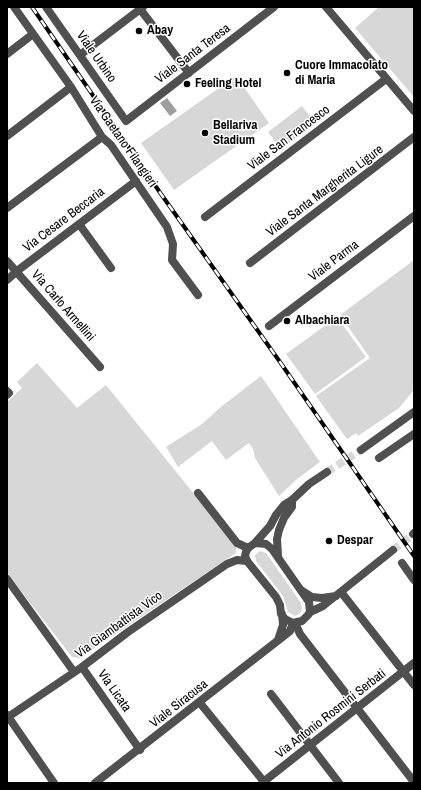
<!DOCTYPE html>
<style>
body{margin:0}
#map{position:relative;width:421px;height:790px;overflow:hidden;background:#fff;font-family:"Archivo Narrow",sans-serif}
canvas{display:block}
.frame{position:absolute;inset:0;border:8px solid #000;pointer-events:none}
</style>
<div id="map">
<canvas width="421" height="790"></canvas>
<div class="frame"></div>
</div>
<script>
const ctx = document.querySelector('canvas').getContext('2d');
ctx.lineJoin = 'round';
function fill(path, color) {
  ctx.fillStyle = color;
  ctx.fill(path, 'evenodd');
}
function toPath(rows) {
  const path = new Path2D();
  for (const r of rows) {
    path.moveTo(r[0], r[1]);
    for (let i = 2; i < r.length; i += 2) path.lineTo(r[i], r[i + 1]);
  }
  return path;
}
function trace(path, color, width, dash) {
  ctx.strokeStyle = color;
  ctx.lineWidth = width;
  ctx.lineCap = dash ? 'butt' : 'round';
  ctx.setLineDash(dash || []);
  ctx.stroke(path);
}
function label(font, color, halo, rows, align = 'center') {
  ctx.font = font + ' "Archivo Narrow",sans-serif';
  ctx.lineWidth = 3;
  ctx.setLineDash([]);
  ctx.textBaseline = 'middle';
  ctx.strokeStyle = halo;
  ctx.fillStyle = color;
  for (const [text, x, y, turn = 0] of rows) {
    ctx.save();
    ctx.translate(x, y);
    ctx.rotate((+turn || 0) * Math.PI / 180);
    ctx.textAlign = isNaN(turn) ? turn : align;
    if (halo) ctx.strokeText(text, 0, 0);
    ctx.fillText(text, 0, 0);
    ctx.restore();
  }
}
fill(toPath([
 [379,7,414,7,414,97,355,28],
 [236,76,269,123,174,190,141,143],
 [302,106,315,123,281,149,268,132],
 [414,260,414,390,399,408,358,436,356,433,347,439,316,396,370,358,340,315],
 [337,317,366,357,315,394,286,354],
 [37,363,77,408,106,385,236,546,236,553,80,658,72,657,7,573,7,402,22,388,17,382],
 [261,376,320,462,297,479,279,496,255,458,253,449,249,443,226,460,212,441,178,467,166,447,202,424,222,406],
 [260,551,266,553,301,603,302,610,299,614,295,616,288,612,283,596,256,561,255,555]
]), '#d7d7d7');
fill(toPath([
 [167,98,177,111,170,116,160,103]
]), '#9e9e9e');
trace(toPath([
 [393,550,413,534]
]), '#d9d9d9', 8, [8, 4]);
trace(toPath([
 [327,472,361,450]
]), '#d9d9d9', 8, [8, 4]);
trace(toPath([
 [14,7,71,87,102,137,111,145,167,227,173,244,172,260,198,295],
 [46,7,126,121,274,7],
 [140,9,189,73],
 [7,54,33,34],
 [80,55,143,7],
 [7,136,71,87],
 [7,208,102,137],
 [205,217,386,79],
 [79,224,111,268],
 [7,261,100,367],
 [250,263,414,137],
 [7,280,17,271,136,181],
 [269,326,414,216],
 [7,391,9,393,7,395],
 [379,458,414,434],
 [198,493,237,543,248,548],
 [413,534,414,533],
 [402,563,414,580],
 [7,579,74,672],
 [301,590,312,597,322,598,336,596],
 [341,592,414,685],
 [310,612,323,606,393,550],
 [295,623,300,634,414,782],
 [82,667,140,750],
 [271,694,339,783],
 [200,703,265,783],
 [7,715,54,783],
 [8,717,82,667,128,632,227,564,237,560,247,561],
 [262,783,414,663]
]), '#505050', 8);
trace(toPath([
 [326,7,414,111],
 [361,450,414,412],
 [255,543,266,544,272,549,309,602,310,612,308,615,302,621,293,623,285,619,281,614,280,605,276,597,247,561,245,556,246,552,248,548,255,543],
 [255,543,270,526,276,515,284,505,292,500,309,484,327,472],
 [278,556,277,539,279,530,284,518,292,507,292,500],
 [278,640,283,625,282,614],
 [95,783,276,642,290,631,293,623]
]), '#505050', 8);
const rail = toPath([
 [32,7,161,194,280,362,414,556]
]);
trace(rail, '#000', 4);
trace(rail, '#fff', 2.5, [8]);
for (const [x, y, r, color] of [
 [139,31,4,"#000"],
 [287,73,4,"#000"],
 [187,84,4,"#000"],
 [205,133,4,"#000"],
 [287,321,4,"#000"],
 [329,541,4,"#000"]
]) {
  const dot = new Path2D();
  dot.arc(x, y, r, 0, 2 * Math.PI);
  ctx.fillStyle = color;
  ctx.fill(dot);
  trace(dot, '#fff', 1.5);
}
label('bold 13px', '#000', '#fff', [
 ["Abay",147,31],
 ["Cuore Immacolato",295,66],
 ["di Maria",295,81],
 ["Feeling Hotel",195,84],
 ["Bellariva",213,126],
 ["Stadium",213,141],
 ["Albachiara",295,321],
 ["Despar",337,541]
], 'left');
label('13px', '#000', '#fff', [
 ["Viale Santa Teresa",193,54,-37],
 ["Viale Urbino",96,57,55],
 ["Viale San Francesco",289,138,-37],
 ["Via Gaetano Filangieri",123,142,55],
 ["Viale Santa Margherita Ligure",325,191,-37],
 ["Via Cesare Beccaria",64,220,-37],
 ["Viale Parma",334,261,-37],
 ["Via Carlo Armellini",63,306,49],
 ["Via Giambattista Vico",119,625,-36],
 ["Via Licata",114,691,55],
 ["Viale Siracusa",179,704,-38],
 ["Via Antonio Rosmini Serbati",331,714,-38]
]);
</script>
